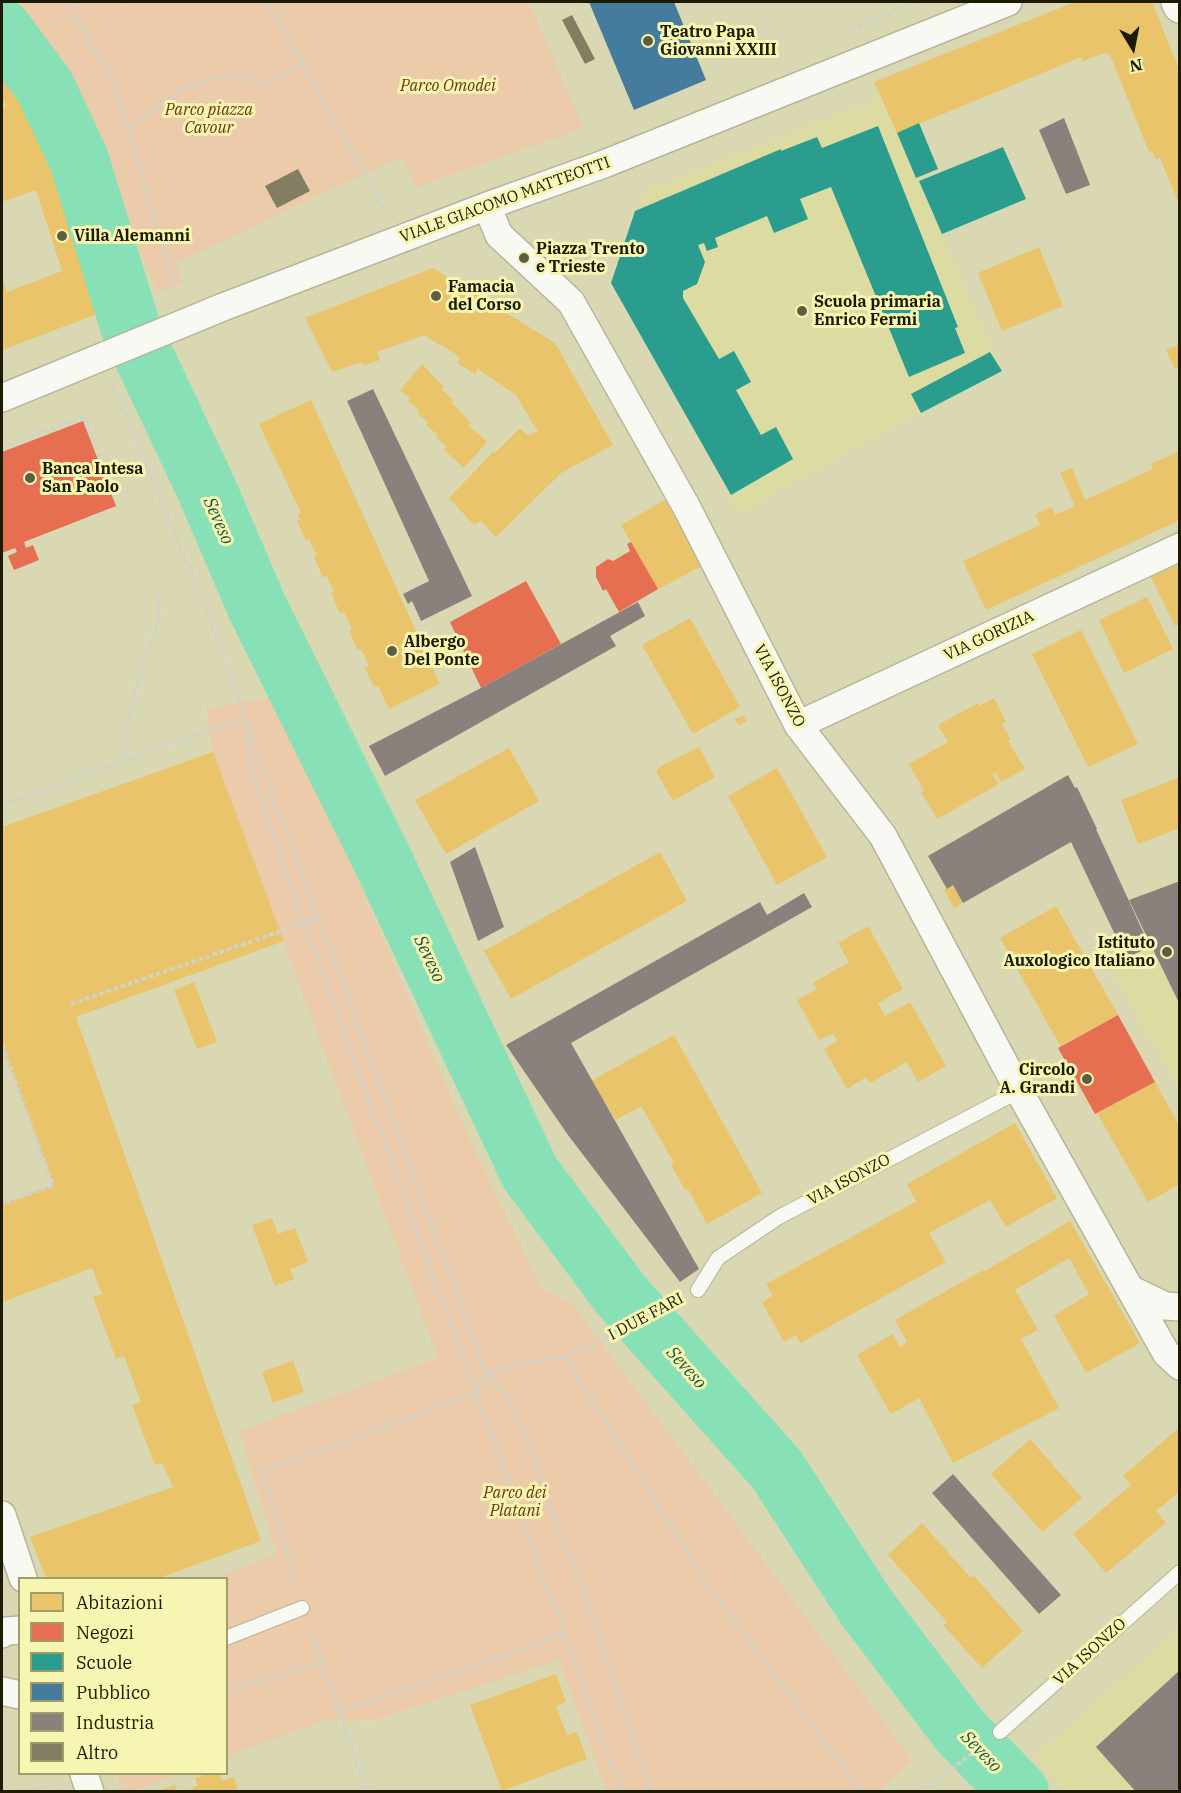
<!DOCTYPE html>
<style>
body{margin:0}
#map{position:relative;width:1181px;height:1793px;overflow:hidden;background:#d9d8b3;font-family:"IBM Plex Serif",serif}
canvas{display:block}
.frame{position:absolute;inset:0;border:3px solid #1c1b02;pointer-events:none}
.legend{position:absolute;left:18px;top:1577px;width:210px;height:198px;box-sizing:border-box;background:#f6f5b1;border:2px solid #9f9e6b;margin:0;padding:8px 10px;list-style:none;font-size:18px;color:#1c1b02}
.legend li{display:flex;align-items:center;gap:12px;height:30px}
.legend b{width:30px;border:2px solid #9f9e6b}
.north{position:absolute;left:1103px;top:18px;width:60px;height:60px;-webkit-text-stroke:4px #f6f5b1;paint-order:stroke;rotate:170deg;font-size:16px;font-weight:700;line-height:24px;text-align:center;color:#1c1b02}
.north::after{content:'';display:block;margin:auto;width:21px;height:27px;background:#1c1b02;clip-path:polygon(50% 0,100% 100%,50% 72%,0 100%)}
</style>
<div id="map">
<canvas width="1181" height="1793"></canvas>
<div class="frame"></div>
<ul class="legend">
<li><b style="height:16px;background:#e9c46a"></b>Abitazioni</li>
<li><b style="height:16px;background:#e76f51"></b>Negozi</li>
<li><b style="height:16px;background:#2a9d8f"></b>Scuole</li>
<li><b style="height:16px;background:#457b9d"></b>Pubblico</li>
<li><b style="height:16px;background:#8a817c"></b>Industria</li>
<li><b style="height:16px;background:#837e61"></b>Altro</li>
</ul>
<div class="north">N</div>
</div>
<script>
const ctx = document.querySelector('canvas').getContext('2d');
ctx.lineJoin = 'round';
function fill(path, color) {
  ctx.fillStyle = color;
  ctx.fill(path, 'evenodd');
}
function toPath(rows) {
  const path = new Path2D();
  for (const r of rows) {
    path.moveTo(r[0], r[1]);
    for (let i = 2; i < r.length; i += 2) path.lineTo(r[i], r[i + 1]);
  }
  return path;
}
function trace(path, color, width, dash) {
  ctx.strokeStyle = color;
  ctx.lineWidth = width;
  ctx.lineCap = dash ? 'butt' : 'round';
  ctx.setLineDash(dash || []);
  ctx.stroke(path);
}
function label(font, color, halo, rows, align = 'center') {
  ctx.font = font + ' "IBM Plex Serif",serif';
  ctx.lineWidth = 6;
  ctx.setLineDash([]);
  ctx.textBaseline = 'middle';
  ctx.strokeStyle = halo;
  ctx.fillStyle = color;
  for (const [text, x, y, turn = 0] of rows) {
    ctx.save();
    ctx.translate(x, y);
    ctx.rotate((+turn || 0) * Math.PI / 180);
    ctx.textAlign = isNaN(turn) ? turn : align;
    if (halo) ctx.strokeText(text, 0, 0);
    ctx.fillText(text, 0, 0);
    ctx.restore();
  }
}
fill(toPath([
 [881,97,1002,371,889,429,737,515,731,495,611,283,635,211,646,190],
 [1179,879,1179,1089,1110,968,1151,947,1129,899],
 [1179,1629,1179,1791,1066,1791,1033,1757]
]), '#dcdba1');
fill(toPath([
 [16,2,115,2,118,5,124,2,529,2,583,128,416,187,402,156,176,263,183,284,157,292,58,56],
 [272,697,342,843,466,1132,542,1289,572,1304,912,1760,879,1791,606,1791,559,1660,371,1721,326,1720,227,1756,226,1578,214,1578,277,1554,239,1431,438,1358,213,752,206,709],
 [117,1774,179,1774,130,1792,123,1791]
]), '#ebcbaa');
fill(toPath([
 [1075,2,1152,2,1180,72,1180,206,1160,158,1156,159,1152,151,1149,152,1110,55,1105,53,1083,61,1081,57,897,133,874,82],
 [2,64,37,135,55,182,100,313,2,350,2,277,7,292,62,271,36,190,2,202,2,108,7,106,2,100],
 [1039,247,1063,306,1002,331,978,273],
 [433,268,555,343,613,445,561,473,496,537,481,521,474,525,449,498,493,452,495,453,520,428,527,435,538,432,516,395,478,369,475,374,457,363,460,357,424,335,377,352,380,360,364,365,362,362,332,372,305,318],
 [1180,344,1180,367,1175,369,1166,350],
 [422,364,444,387,441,389,453,400,451,402,471,423,469,426,487,442,464,468,444,450,447,447,436,437,438,435,426,425,428,422,417,413,419,410,408,401,410,398,400,390],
 [311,400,440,684,389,709,378,686,374,687,365,668,369,666,361,649,358,651,349,631,352,629,344,612,340,614,331,593,334,592,327,576,323,577,314,557,317,556,309,539,306,541,297,521,300,519,298,515,301,513,259,424],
 [1180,451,1180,520,986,610,963,561,1040,525,1035,514,1052,507,1055,515,1075,506,1060,473,1072,468,1085,500,1153,469,1151,464],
 [665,500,702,566,658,589,621,525],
 [1180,564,1180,623,1175,626,1151,577],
 [1147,597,1173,649,1124,673,1099,620],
 [690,618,740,707,693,734,642,645],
 [1081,630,1138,744,1088,767,1032,654],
 [994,698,1006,722,1002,724,1011,740,1008,741,1025,769,1001,782,996,773,993,775,999,784,937,819,921,792,924,791,909,764,948,742,938,725,978,703,979,706],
 [743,715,747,721,739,725,735,719],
 [699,747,715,777,673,801,656,771,663,765],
 [509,748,539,801,446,854,415,800],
 [213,752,284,941,76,1017,261,1541,159,1578,46,1578,30,1537,173,1487,162,1463,155,1465,132,1405,141,1402,124,1356,116,1359,93,1297,102,1294,92,1268,2,1302,2,1204,53,1185,2,1045,2,827],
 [777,768,827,857,777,885,728,796],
 [1180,777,1180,828,1138,844,1121,800],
 [660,852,687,901,511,999,484,951],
 [953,885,963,903,954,908,944,890],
 [1056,906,1118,1015,1060,1046,1000,938],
 [868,926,903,989,878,1003,885,1016,910,1002,946,1066,918,1082,907,1062,870,1083,866,1077,847,1089,824,1049,837,1041,833,1033,819,1040,797,1000,817,989,813,983,849,962,838,943],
 [194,982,217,1042,197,1049,174,990],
 [674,1035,762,1193,707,1224,688,1189,685,1190,671,1165,674,1163,641,1106,616,1120,591,1081],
 [1155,1082,1180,1127,1180,1184,1148,1202,1097,1113],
 [1015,1123,1057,1198,1006,1227,990,1200,929,1233,946,1262,800,1343,796,1335,784,1342,762,1302,773,1296,766,1284,915,1202,916,1201,907,1184],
 [272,1218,278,1234,295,1228,308,1262,290,1269,294,1279,275,1286,252,1225],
 [1070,1221,1140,1343,1086,1373,1054,1316,1089,1294,1069,1258,1015,1290,1038,1330,1021,1339,1059,1408,953,1463,919,1398,891,1414,857,1355,893,1334,900,1347,907,1342,895,1320,983,1270,985,1271],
 [293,1361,304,1392,273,1403,262,1372],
 [1180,1427,1180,1491,1156,1511,1166,1523,1106,1573,1073,1534,1131,1485,1123,1476],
 [1030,1439,1082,1498,1042,1532,991,1474],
 [922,1523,971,1578,974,1576,1023,1631,982,1668,943,1625,947,1622,888,1555],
 [556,1674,566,1702,556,1706,567,1735,577,1732,587,1759,502,1791,470,1705],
 [208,1774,219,1774,222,1781,234,1777,239,1792,184,1792,198,1786,195,1778],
 [175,1785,177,1792,158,1792,158,1791]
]), '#e9c46a');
fill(toPath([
 [83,421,116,506,24,542,26,548,33,545,39,560,14,570,8,556,17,552,15,548,2,553,2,452],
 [631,542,658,589,619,612,606,589,603,591,596,577,596,567,608,559,613,561,630,551,627,544],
 [526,581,561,644,481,688,450,622],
 [1118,1015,1155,1082,1095,1114,1058,1048]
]), '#e76f51');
fill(toPath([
 [919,123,938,169,916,178,897,133],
 [878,126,958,327,955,328,965,353,909,377,831,187,800,199,808,219,774,233,767,216,715,238,718,247,707,251,704,243,698,245,705,262,697,284,683,291,683,298,719,359,734,351,751,382,736,390,761,435,776,427,793,459,731,495,611,283,635,211,781,149,781,151,817,137,822,148],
 [1003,147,1026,199,942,234,919,181],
 [990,352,1002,371,921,413,911,394]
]), '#2a9d8f');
fill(toPath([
 [589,2,674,2,706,80,634,110]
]), '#457b9d');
fill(toPath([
 [1064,118,1090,185,1066,194,1039,130],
 [373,389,472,596,421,621,412,601,408,604,403,594,429,581,347,401],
 [638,602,645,616,610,636,616,646,385,776,369,746,481,688],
 [1068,775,1075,788,1077,787,1097,829,1096,829,1150,947,1126,958,1071,842,963,903,953,885,947,889,928,856],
 [475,847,504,927,478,941,450,862],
 [1180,881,1180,1005,1129,900],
 [804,893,812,907,571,1043,699,1269,680,1282,568,1135,506,1045,760,902,767,915],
 [953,1474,1061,1595,1039,1614,932,1493],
 [1180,1670,1180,1792,1136,1792,1096,1747]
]), '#8a817c');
trace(toPath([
 [2,29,45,87,79,160,131,329,207,490,258,609,380,855,530,1173,621,1295,777,1470,866,1607,960,1731,1019,1792]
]), '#88e0b6', 60);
fill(toPath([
 [572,15,595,59,585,64,562,20],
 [298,169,310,191,277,208,265,186]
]), '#837e61');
const service = toPath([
 [698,1290,718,1258,779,1217,1019,1091],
 [226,1638,302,1608],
 [1000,1732,1180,1572]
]);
const minor = toPath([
 [487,206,499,235,571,302,686,506,798,725,883,836,1019,1091,1166,1353,1180,1366],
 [2,398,223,307,487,206,604,164,1008,2],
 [798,725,1180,547],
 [1132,1290,1165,1306,1180,1307],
 [2,1515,23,1578],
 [2,1634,7,1631,20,1630],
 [2,1691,20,1695],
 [84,1774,90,1792]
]);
const tertiary = toPath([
 [1178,2,1180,6]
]);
trace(service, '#b6b598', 16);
trace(minor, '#b6b598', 30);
trace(tertiary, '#b6b598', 36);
trace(toPath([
 [67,2,114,85,178,294],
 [267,2,386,212],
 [844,32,915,2],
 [127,128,183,89,233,74,267,85,302,63],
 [60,328,64,339],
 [113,386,210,619,245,721,251,767,304,923,622,1792],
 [2,448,84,416,116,494,129,490],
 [248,728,486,1372,515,1410,594,1622,651,1792],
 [127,760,122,746,142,665,159,619,157,587],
 [2,805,207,731,245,721],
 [71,1004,319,918],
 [2,1045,53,1185,2,1204],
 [564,1356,708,1585,858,1787,870,1792],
 [296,1586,263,1471,477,1393,486,1372,564,1356,594,1344,679,1300],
 [311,1630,367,1792],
 [226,1692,323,1661],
 [338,1713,565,1633],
 [35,1792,56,1784],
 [921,1792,983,1745]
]), '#d2d2c7', 4, [4.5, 3]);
trace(service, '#f9f9f4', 14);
trace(minor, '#f9f9f4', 27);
trace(tertiary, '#f9f9f4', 33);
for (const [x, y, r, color] of [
 [648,41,6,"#5e5d40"],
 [62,236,6,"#5e5d40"],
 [524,258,6,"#5e5d40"],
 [436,296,6,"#5e5d40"],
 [802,311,6,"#5e5d40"],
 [30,478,6,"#5e5d40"],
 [392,651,6,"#5e5d40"],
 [1167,952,6,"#5e5d40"],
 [1087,1079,6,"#5e5d40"]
]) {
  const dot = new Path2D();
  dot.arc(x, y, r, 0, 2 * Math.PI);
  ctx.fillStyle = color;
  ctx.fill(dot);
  trace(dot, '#f6f5b1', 2);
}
label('bold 16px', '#1c1b02', '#f6f5b1', [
 ["Teatro Papa",660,32],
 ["Giovanni XXIII",660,50],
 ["Villa Alemanni",74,236],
 ["Piazza Trento",536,249],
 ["e Trieste",536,267],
 ["Famacia",448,287],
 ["del Corso",448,305],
 ["Scuola primaria",814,302],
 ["Enrico Fermi",814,320],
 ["Banca Intesa",42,469],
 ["San Paolo",42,487],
 ["Albergo",404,642],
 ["Del Ponte",404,660],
 ["Istituto",1155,943,"right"],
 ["Auxologico Italiano",1155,961,"right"],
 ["Circolo",1075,1070,"right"],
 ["A. Grandi",1075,1088,"right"]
], 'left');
label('italic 16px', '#703411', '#f6f5b1', [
 ["Parco Omodei",448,86],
 ["Parco piazza",209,110],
 ["Cavour",209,128],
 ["Parco dei",515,1493],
 ["Platani",515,1511]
]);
label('16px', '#1c1b02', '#f6f5b1', [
 ["VIALE GIACOMO MATTEOTTI",505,200,-20],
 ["VIA GORIZIA",989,636,-25],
 ["VIA ISONZO",779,686,62],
 ["VIA ISONZO",849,1180,-28],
 ["I DUE FARI",646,1317,-28],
 ["VIA ISONZO",1090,1652,-42]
]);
label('italic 18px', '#1f5341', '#f6f5b1', [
 ["Seveso",218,521,66],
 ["Seveso",429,959,65],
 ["Seveso",686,1368,48],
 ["Seveso",981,1752,46]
]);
</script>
